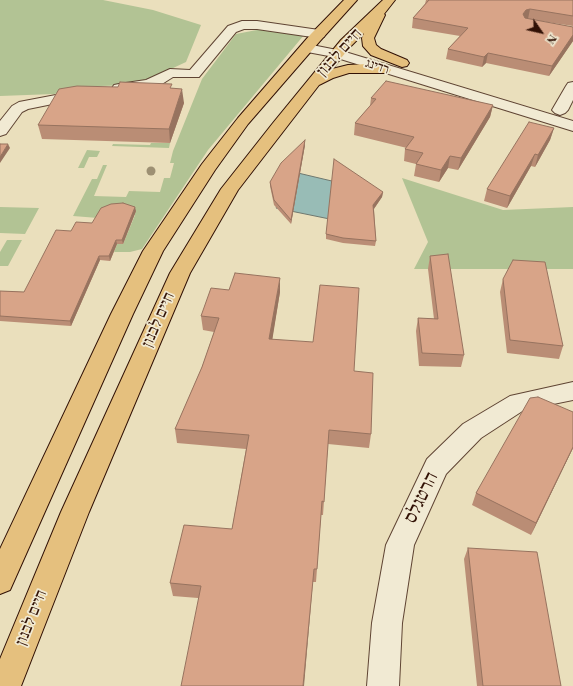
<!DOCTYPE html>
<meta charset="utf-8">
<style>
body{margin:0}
#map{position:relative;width:573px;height:686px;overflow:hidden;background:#eadfbc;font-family:"Libre Bodoni",serif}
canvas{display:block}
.north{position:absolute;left:521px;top:12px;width:40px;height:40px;-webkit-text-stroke:3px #f1ead3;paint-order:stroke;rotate:124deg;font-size:11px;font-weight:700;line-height:16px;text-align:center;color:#311105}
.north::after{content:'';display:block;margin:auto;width:14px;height:18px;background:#311105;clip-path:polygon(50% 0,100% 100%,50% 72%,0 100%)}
</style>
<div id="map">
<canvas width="573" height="686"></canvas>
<div class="north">N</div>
</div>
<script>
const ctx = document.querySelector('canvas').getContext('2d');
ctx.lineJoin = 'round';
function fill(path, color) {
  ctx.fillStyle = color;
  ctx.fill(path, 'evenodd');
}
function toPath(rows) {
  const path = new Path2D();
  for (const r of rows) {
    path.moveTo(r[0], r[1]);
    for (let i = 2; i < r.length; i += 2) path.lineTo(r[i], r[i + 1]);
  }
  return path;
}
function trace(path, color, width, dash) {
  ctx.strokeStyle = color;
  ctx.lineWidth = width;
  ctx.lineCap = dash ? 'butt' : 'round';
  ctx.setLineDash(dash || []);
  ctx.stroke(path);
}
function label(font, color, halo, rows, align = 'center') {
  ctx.font = font + ' "Libre Bodoni","Frank Ruhl Libre",serif';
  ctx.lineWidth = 3.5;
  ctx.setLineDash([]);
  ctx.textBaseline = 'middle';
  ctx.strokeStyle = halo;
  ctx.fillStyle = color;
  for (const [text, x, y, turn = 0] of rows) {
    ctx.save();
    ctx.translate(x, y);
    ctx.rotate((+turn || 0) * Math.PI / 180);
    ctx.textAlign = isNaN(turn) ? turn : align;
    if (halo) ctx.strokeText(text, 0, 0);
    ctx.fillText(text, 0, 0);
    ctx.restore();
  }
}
fill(toPath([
 [0,0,103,0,153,10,201,25,186,62,143,82,132,85,101,86,54,94,0,96],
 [262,29,304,35,208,150,142,249,130,252,114,252,117,244,123,244,135,215,98,218,73,216,92,179,97,179,103,165,107,165,94,196,126,197,129,191,160,192,164,178,170,178,174,163,170,163,173,151,202,79,236,34],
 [151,143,170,143,169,148,112,146,113,144,150,145],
 [87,150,100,151,97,157,89,157,84,168,78,168],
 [402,178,503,210,573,207,573,269,414,269,428,242],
 [0,207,39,208,25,234,0,233],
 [7,240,22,240,8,266,0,266,0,252]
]), '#b2c394');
const water = toPath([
 [298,173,336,182,354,224,276,208,298,173]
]);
fill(water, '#98bcb6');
trace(water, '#6f786f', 1);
const minor = toPath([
 [242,21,257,21,319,30,324,31,325,34,324,37,319,38,257,29,244,29,236,32,199,77,173,77,162,84,153,87,119,92,114,91,112,88,114,85,119,84,146,80,170,69,190,70,228,26,242,21],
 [307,44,342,51,573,121,573,131,334,57,302,51,300,48,302,45,307,44],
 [573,82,573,100,568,110,565,113,560,115,555,113,552,110,566,86,568,83,573,82],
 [82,90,87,91,89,94,87,97,28,109,22,112,6,134,0,136,0,121,12,106,19,102,82,90],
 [573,382,573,400,524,410,481,438,446,474,414,545,402,623,399,686,367,686,372,623,386,545,427,459,463,424,510,396,573,382]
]);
const major = toPath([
 [344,0,357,0,320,41,248,124,215,170,163,251,133,314,10,590,0,594,0,549,111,314,143,251,202,164,238,118,310,35,344,0],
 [383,0,395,0,384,14,385,15,374,38,376,45,381,49,407,60,409,63,407,66,402,67,371,55,363,46,362,38,364,33,351,46,332,69,348,65,367,64,389,67,391,70,389,73,349,73,333,78,319,85,238,190,190,273,89,512,21,686,0,686,0,659,61,512,170,273,221,189,273,123,341,40,383,0]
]);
trace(minor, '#5f4433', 2);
trace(major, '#311105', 2);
fill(minor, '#f1ead3');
fill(major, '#e5c07e');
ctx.fillStyle = '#9d9073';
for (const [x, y] of [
 [151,171]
]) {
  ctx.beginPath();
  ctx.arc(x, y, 4.5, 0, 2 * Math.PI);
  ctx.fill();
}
fill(toPath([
 [426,0,573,0,573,26,527,19,573,27,573,41,549,76,486,63,482,67,446,59,448,49,460,36,412,28,413,18,425,4],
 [173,88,184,103,170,143,42,139,38,125],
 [371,98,493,105,490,117,458,170,448,168,439,182,414,176,416,164,404,161,405,149,407,148,354,135,355,123,370,106],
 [554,128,550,140,535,167,531,166,507,208,484,201,487,189],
 [305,145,291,224,274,205,270,186,270,182],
 [383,192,382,197,374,209,376,241,375,246,343,243,326,239,326,234],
 [136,211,123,244,117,244,110,261,100,260,71,326,0,321,0,291,24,292,71,231,92,223],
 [430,256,464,355,461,367,419,366,416,331,418,318,434,319,428,269],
 [503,279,563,346,559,359,507,353,500,292],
 [229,290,280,292,272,339,354,371,371,434,369,448,328,444,323,515,321,515,316,582,313,582,198,598,173,596,170,583,232,529,246,449,177,443,175,429,202,367,214,332,203,330,201,316],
 [573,412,573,448,531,535,472,505,476,493],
 [468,548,561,686,477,686,464,559]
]), '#ba8d75');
fill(toPath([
 [530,9,528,19,524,20,523,14,526,10],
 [573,35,573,41,549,76,552,66],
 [488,53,486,63,482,67,484,57],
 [182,89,184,103,170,143,169,129],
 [493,105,490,117,458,170,461,158],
 [554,128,550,140,535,167,538,155],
 [305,140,305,145,291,224,291,220],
 [8,144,10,148,0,163,0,157],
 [535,154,531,166,507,208,510,196],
 [450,156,448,168,439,182,441,170],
 [383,192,382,197,373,210,373,205],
 [135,207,136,211,123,244,122,240],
 [116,240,117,244,110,261,109,256],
 [99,256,100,260,71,326,70,321],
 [280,278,280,292,270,354,269,339],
 [573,447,573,448,531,535,536,523],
 [314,569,304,686,303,686]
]), '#97735f');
const building = toPath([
 [429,0,573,0,573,16,530,9,526,10,523,14,525,18,573,27,573,35,552,66,488,53,484,57,448,49,468,28,413,18,429,0],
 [386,81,493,105,461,158,450,156,441,170,416,164,423,153,405,149,414,137,355,123,376,99,371,98,386,81],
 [120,82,172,84,170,88,182,89,169,129,38,125,59,89,77,86,118,87,120,82],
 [529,122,554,128,538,155,535,154,510,196,487,189,529,122],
 [305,140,291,220,274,200,270,182,281,163,305,140],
 [0,144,8,144,0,157,0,144],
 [334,159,383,192,373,205,376,241,343,238,326,234,334,159],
 [123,203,135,207,122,240,116,240,109,256,99,256,70,321,0,316,0,291,24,292,56,230,71,231,76,222,92,223,101,208,111,204,123,203],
 [448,254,464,355,422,353,418,318,438,319,430,256,448,254],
 [513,260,545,262,563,346,510,340,503,279,513,260],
 [235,273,280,278,269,339,313,342,320,285,359,288,354,371,373,373,371,434,329,430,324,502,322,501,317,569,314,569,303,686,181,686,201,586,170,583,184,525,232,529,249,435,175,429,202,367,219,318,201,316,211,288,229,290,235,273],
 [538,397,573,412,573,447,536,523,476,493,530,398,538,397],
 [468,548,537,552,561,686,483,686,468,548]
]);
fill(building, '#d8a488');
trace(building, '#97735f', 1);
label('13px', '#311105', '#f1ead3', [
 ["רדינג",377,67,18]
]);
label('16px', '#311105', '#f1ead3', [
 ["חיים לבנון",340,53,-48],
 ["חיים לבנון",159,320,-66],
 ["חיים לבנון",32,618,-68]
]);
label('19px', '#311105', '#f1ead3', [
 ["הרטגלס",422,498,-64]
]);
</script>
